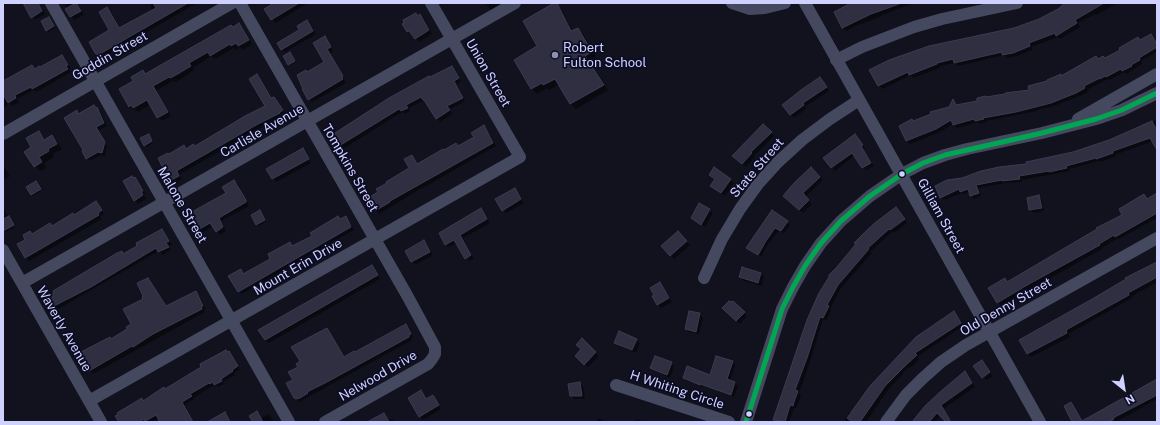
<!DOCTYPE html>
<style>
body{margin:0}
#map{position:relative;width:1160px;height:425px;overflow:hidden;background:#12121e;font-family:"Public Sans",sans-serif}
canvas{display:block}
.frame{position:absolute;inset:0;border:4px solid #cfd2ff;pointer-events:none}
.north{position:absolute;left:1104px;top:369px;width:40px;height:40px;-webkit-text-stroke:3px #0c0c24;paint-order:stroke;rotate:150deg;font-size:11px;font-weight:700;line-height:16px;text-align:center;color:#cfd2ff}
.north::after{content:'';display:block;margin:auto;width:14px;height:18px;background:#cfd2ff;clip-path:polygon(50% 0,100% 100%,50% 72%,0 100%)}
</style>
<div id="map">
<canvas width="1160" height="425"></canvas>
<div class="frame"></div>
<div class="north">N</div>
</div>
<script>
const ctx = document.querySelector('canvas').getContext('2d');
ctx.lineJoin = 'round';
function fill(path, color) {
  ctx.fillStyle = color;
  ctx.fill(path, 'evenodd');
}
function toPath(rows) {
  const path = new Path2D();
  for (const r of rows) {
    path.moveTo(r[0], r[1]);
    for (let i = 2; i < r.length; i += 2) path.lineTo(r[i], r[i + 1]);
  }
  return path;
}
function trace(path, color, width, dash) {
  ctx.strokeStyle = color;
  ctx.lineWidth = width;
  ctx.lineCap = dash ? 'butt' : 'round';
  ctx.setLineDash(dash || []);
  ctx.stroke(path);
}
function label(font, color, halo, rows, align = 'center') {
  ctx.font = font + ' "Public Sans",sans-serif';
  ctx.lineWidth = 3.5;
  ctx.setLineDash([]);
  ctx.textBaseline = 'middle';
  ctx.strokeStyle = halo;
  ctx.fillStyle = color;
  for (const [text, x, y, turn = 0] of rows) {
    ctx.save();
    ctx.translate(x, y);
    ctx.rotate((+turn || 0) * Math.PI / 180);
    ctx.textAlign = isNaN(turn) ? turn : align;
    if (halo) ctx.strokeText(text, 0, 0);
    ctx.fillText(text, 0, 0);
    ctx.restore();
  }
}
fill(toPath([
 [24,3,39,3,45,14,35,20],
 [64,3,77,3,84,15,74,20],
 [155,3,197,3,102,58,98,55,110,31,107,8,110,11,120,29,153,11,150,6],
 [276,3,308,3,275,23,266,9],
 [485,3,508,3,493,12],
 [556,3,561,8,573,32,578,29,583,34,596,57,589,61,608,90,576,109,571,104,560,84,549,90,548,88,537,94,532,89,516,60,538,46],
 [853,3,920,3,915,4,914,3,882,15,882,16,858,25,846,31,843,28],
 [1068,3,1118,3,1096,15,1095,14,1078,23,1080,27,1060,39,1058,37,1031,47,1033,50,1017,56,1007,58,1004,55,958,66,955,63,940,66,940,68,913,78,910,75,883,89,879,86,871,70,1014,29,1040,20,1062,9],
 [415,14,418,16,420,15,424,18,432,34,419,42,412,34,411,34,407,31],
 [50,19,55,28,48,32,47,30],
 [307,21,316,34,285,52,282,49],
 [239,24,243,29,252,44,243,50,240,47,236,50,234,48,215,59,211,56,193,68,194,70,181,79,175,82,174,80,156,91,171,116,162,121,158,117,151,104,138,112,135,109,133,110,129,106,135,82,143,71,146,74],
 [1151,35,1155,39,1157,38,1157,52,1141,61,1142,64,1126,74,1124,72,1110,80,1109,79,1104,81,1087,90,1088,92,1080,96,1054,106,1037,110,1037,111,986,121,987,122,979,124,978,122,957,128,953,124,940,132,910,144,907,141,900,126,950,108,953,101,957,106,978,102,987,98,1030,91,1098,60,1105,59,1121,50,1138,38,1141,41],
 [325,38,333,51,330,53,345,80,344,80,346,83,312,102,309,99,307,73,325,63],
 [290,53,296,62,290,65,289,64],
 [62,56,71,68,69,69,71,72,36,92,34,90,17,99,19,102,12,106,10,103,3,108,3,90,32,66,36,69,40,68],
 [452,67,455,70,461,82,457,84,465,101,450,109,452,114,440,122,424,100,409,108,410,111,405,114,402,112,343,149,340,146,333,135],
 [257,76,272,99,274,98,277,101,285,114,282,117,262,127,182,173,179,175,182,179,173,184,170,181,169,155,184,146,187,149,195,147,267,107],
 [820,78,829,91,805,107,806,109,794,118,784,106],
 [94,106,100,111,107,126,99,130,107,146,105,156,101,155,90,161,87,158,77,112,79,114],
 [1157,120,1157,146,1153,141,1115,155,1116,156,1101,162,1099,161,1069,169,1070,171,1022,180,1022,182,1005,183,979,188,981,196,974,199,970,192,964,194,962,193,944,200,941,197,936,186,1074,153,1092,147],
 [763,125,774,136,754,156,755,157,746,167,734,156],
 [484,127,487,130,496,146,421,189,420,189,379,214,376,210,411,169,411,156,418,165,458,147,475,137],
 [39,132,46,140,52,136,62,149,53,154,54,157,44,163,46,168,40,171,35,166,33,148],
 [855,135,865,148,863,149,874,166,866,170,855,155,835,171,824,158],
 [150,137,153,143,147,147,145,145],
 [303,150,311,163,276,182,268,170],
 [3,165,10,176,3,180],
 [811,168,823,180,805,197,812,204,803,213,787,199],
 [710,175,730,180,734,183,725,196,715,189,716,180],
 [135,178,145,194,144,195,146,199,138,204,135,200],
 [234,181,238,184,249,206,221,221,226,231,220,235,213,226,202,233,198,229,227,193],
 [37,184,41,191,33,196,31,194],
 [515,190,524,203,506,213,503,210],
 [1144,195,1148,200,1157,196,1157,218,1119,239,1118,238,1102,248,1102,249,1001,306,998,302,1005,280,1007,282,1123,215],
 [1039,197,1042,200,1044,211,1034,213,1030,210],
 [96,203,104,214,100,216,102,219,29,261,25,257,26,240,32,235,75,216],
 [3,208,15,227,6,232,3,226],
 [481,209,490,223,463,238,474,259,469,261,457,243,449,247,446,244],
 [709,210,713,213,705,227,692,218],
 [772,211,790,225,784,233,779,230,768,244,761,257,748,248],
 [899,212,907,223,894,233,893,231,870,252,872,253,841,288,830,309,831,310,826,321,823,319,810,362,799,393,801,396,797,406,796,408,794,408,789,422,773,422,808,321,820,293],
 [261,213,266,221,259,226,257,224],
 [345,217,354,230,242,294,238,291,240,270,244,274,271,259,290,243,293,247],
 [162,230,172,245,169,246,171,250,163,255,159,251,58,309,55,306,50,297,138,246],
 [678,233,690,245,674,259,663,246],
 [424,242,433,255,415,265,406,251],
 [1157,263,1157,282,1131,297,1132,298,1068,334,1070,337,1031,357,1028,354],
 [372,267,380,279,269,343,265,340,259,330],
 [742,269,761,273,764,277,762,286,744,281,740,277],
 [148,279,166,306,195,292,199,296,206,309,203,310,205,312,93,374,89,370,111,340,129,330,132,325,144,300],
 [660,283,663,287,672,302,661,308,658,304],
 [733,302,747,316,740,324,724,308],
 [954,313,963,326,917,357,919,359,910,368,909,367,888,390,866,422,844,422,849,412,851,413],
 [700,314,703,318,699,334,689,332,686,329],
 [406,326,413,337,411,338,412,340,299,402,296,399,294,380,301,361,327,329,345,358,355,353],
 [582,340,599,356,588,367,576,356,582,350],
 [636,340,640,343,636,353,619,346,616,342],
 [229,352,240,369,234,373,235,375,223,382,224,384,218,387,216,385,214,387,212,386,193,398,194,399,185,405,192,419,185,422,161,422,159,418,152,422,120,422,142,399,144,401],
 [982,361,993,376,987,380,983,377],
 [732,362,735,365,730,381,735,383,738,386,734,397,703,386,703,387,687,381,684,378,710,376],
 [671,363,674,366,670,378,655,371,652,367],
 [965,373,975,387,943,409,952,422,947,422,940,415,935,422,913,422],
 [1157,380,1157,399,1116,422,1073,422,1071,403,1074,407,1083,422],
 [580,383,583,386,585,399,574,399,571,395],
 [421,391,427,399,432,396,441,409,423,420,409,398],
 [257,413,261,418,269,414,274,422,254,422],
 [384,414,389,421,392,419,395,422,369,422],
 [598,418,607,422,608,422,597,422],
 [636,419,646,422,635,422]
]), '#0007');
const building = toPath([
 [23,3,38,3,42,11,31,18,23,3],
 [76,3,81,11,70,17,65,9,76,3],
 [153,3,188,3,98,55,95,53,89,42,109,30,99,12,107,7,119,28,156,8,153,3],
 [274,3,299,3,271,20,264,9,274,3],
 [554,3,557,3,571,31,578,28,592,52,585,56,604,85,570,104,555,79,543,85,542,83,531,89,514,60,537,46,523,21,554,3],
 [851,3,899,3,899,4,871,14,842,28,834,12,851,3],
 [1066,3,1104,3,1075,20,1077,23,1056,36,1055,33,1029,43,1030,46,1013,53,1002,55,1002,52,954,63,953,59,937,63,937,64,909,75,908,72,878,86,869,70,889,60,929,46,1014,28,1039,19,1060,8,1060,7,1066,3],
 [416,13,417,16,420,14,429,30,415,39,409,31,407,32,402,24,404,23,403,20,416,13],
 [49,17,54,26,46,31,41,21,49,17],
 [307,20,313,31,281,50,277,43,299,30,297,26,307,20],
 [239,23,249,40,238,46,236,43,231,46,230,44,210,56,208,52,189,63,191,66,176,75,170,78,169,77,153,86,168,112,157,118,147,100,133,108,131,105,129,107,119,89,133,81,131,77,143,70,145,74,231,25,233,27,239,23],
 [1151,34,1157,44,1157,47,1139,58,1140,60,1131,65,1132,66,1122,71,1121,69,1106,77,1105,76,1100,79,1100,78,1084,86,1085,88,1076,93,1051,103,1016,112,983,118,984,119,975,121,974,119,953,125,951,120,936,129,906,141,899,126,912,119,913,121,931,114,930,112,949,107,953,99,956,105,977,101,977,98,986,96,986,97,1005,94,1005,93,1029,90,1028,86,1047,81,1047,80,1061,74,1061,76,1096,56,1098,59,1103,56,1105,58,1120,50,1119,48,1138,37,1140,40,1151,34],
 [325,36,331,47,327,49,343,76,342,77,343,79,308,100,302,89,303,89,297,75,306,70,307,72,324,62,313,43,325,36],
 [290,52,295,61,288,65,283,56,290,52],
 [62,55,68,65,66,66,68,69,32,89,31,87,15,95,16,98,8,103,3,94,3,81,32,65,35,69,39,66,40,67,62,55],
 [452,66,459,78,454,81,463,98,447,106,450,110,436,119,424,100,423,100,421,97,406,105,408,108,401,111,399,109,339,146,332,135,389,98,429,76,430,77,452,66],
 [257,74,271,98,274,97,283,110,279,113,280,113,258,124,178,170,177,171,179,176,169,181,158,158,168,153,169,154,184,145,186,149,193,144,195,146,245,116,265,106,249,79,257,74],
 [820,77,827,87,803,103,804,105,790,115,782,105,801,90,820,77],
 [94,105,96,108,97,107,104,123,96,127,105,142,102,153,98,152,86,159,82,151,83,150,64,118,77,110,78,114,94,105],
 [1152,121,1157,131,1157,150,1150,138,1113,151,1113,153,1096,159,1096,158,1066,166,1067,168,1049,172,1049,171,1019,176,1020,179,1002,181,1002,180,976,185,979,193,970,196,968,189,960,192,959,189,940,198,935,186,947,180,962,178,981,171,999,167,1026,164,1026,162,1073,152,1109,140,1152,121],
 [763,124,772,132,751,152,752,153,742,164,732,156,763,124],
 [484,125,493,143,390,201,390,202,375,211,368,198,378,192,376,189,387,183,386,182,409,168,404,159,412,155,417,164,443,149,444,150,456,143,458,146,474,137,471,133,484,125],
 [39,131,44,140,52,135,57,144,48,149,49,151,39,157,42,162,34,167,24,152,31,147,26,138,39,131],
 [149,134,152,141,144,146,140,138,149,134],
 [855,134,863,145,861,146,871,163,862,168,852,153,831,168,823,158,855,134],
 [303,148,309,159,272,179,266,169,303,148],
 [714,167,731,179,721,193,710,186,715,179,709,175,714,167],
 [811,167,820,177,803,193,809,200,799,210,783,196,794,183,811,167],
 [132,176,133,178,135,177,143,191,141,191,143,195,134,201,123,181,132,176],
 [234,180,246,200,246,202,219,218,223,227,216,232,210,223,198,230,188,214,226,193,222,187,234,180],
 [36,181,41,189,31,195,26,187,36,181],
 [515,188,521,199,502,211,495,199,515,188],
 [1157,193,1157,213,1115,237,1114,235,1099,244,1100,245,1029,284,997,303,988,288,1005,278,1007,282,1097,229,1096,228,1122,215,1119,209,1144,194,1147,199,1157,193],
 [1039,195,1042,208,1029,210,1027,198,1039,195],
 [96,201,102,210,98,213,99,215,25,258,17,244,25,240,23,235,30,231,32,234,50,223,52,226,73,213,74,215,96,201],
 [699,203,710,209,701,225,691,218,699,203],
 [896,207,905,219,890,230,889,229,868,248,869,249,838,285,827,305,829,306,823,318,820,317,807,358,795,390,798,391,794,402,793,406,790,405,785,422,773,420,807,320,819,293,829,277,829,275,836,268,856,244,854,243,864,233,876,222,896,207],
 [481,208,487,219,460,235,471,255,465,259,454,240,445,245,439,233,481,208],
 [260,210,265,220,256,225,251,215,260,210],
 [772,210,788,221,781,231,775,228,766,241,758,255,746,248,772,210],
 [9,216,14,225,3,231,3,219,9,216],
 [338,216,340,219,346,216,351,227,238,292,228,276,241,269,243,274,270,259,268,254,290,242,292,246,312,236,310,233,338,216],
 [162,229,169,241,166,243,169,247,158,252,156,248,91,287,54,306,49,296,54,293,53,291,117,253,122,251,123,254,137,246,136,243,162,229],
 [678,231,687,241,670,256,661,246,678,231],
 [424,240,430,252,411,262,405,251,424,240],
 [1157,262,1157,277,1128,293,1129,295,1066,330,1067,333,1027,354,1019,340,1094,298,1126,279,1125,278,1157,262],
 [372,265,378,275,265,340,258,330,372,265],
 [742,267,761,273,758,283,739,277,742,267],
 [148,278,166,306,196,291,203,306,201,307,202,309,153,334,133,347,132,346,89,371,79,353,110,337,111,339,127,329,126,327,131,324,123,309,143,299,142,297,143,296,137,283,148,278],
 [660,282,669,298,657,305,652,296,654,295,650,288,660,282],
 [729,301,731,302,733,301,745,312,736,321,722,308,729,301],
 [689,311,700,313,696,332,685,329,689,311],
 [954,311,961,323,915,353,917,355,906,365,885,386,860,422,852,422,847,418,870,386,916,337,954,311],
 [406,324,411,334,409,335,409,337,327,382,307,392,308,393,300,398,296,399,294,398,286,383,293,380,288,372,298,367,296,364,300,361,291,347,327,328,344,357,354,351,355,352,406,324],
 [619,331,637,339,632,350,614,343,619,331],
 [582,338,596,352,584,365,575,356,581,349,576,345,582,338],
 [226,350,227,352,229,351,238,366,232,370,233,371,221,379,222,381,214,385,213,382,210,384,209,383,190,394,192,396,182,402,193,422,160,422,156,415,145,421,144,419,140,422,119,422,115,416,118,415,117,413,142,398,143,401,164,387,165,389,201,367,200,364,226,350],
 [655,356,672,362,667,375,650,368,655,356],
 [716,356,733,361,727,379,735,382,731,395,700,384,700,385,683,378,687,366,710,375,716,356],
 [982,360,990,372,982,378,973,366,982,360],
 [965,371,972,383,941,405,951,422,946,422,937,413,929,422,912,422,925,406,940,392,965,371],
 [1157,379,1157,395,1113,418,1114,419,1109,422,1072,422,1064,406,1071,402,1082,421,1157,379],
 [580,382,582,396,570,396,568,384,580,382],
 [421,390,426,399,433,395,439,405,419,417,408,398,421,390],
 [257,411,263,422,253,422,249,416,257,411],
 [225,412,230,422,207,422,225,412],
 [384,413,389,422,367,422,384,413]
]);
fill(building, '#2f2f41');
trace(building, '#3b3c53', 1);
trace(toPath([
 [51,3,289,422],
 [240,3,408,297,435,347,435,354,432,359,428,364,325,422],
 [732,3,750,9,765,8,785,3],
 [805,3,1040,422],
 [836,60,862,47,914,27,942,19,1017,3],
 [1078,119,1157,74],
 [3,134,232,3],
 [3,250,101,422],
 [704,278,722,239,740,209,758,184,778,162,802,140,830,119,859,100],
 [22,283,515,3],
 [616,385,729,422],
 [89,401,520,157,431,3],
 [746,422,782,309,793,287,805,266,821,243,841,221,870,196,902,174,923,163,945,155,967,149,1042,133,1096,119,1122,110,1157,93],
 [886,422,906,395,922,379,941,362,966,345,1157,238]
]), '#454960', 12);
trace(toPath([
 [746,422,782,309,793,287,805,266,821,243,841,221,870,196,902,174,923,163,945,155,1042,133,1096,119,1122,110,1157,93]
]), '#00a651', 5);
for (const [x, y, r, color] of [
 [555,55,4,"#8d8fb0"],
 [902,174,3.5,"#cfd2ff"],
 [749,414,3.5,"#cfd2ff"]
]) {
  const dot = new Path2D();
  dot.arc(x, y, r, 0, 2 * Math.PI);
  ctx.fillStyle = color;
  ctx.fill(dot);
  trace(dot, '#0c0c24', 1.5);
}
label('13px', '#cfd2ff', '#0c0c24', [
 ["Robert",563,48],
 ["Fulton School",563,63]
], 'left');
label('13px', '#cfd2ff', '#0c0c24', [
 ["Goddin Street",110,56,-30],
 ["Union Street",488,73,60],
 ["Carlisle Avenue",262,131,-30],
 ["Tompkins Street",350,168,60],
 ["State Street",757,168,-49],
 ["Malone Street",182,205,60],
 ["Gilliam Street",941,216,61],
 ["Mount Erin Drive",298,267,-30],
 ["Old Denny Street",1006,307,-30],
 ["Waverly Avenue",64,329,60],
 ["Nelwood Drive",378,376,-30],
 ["H Whiting Circle",677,390,18]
]);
</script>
